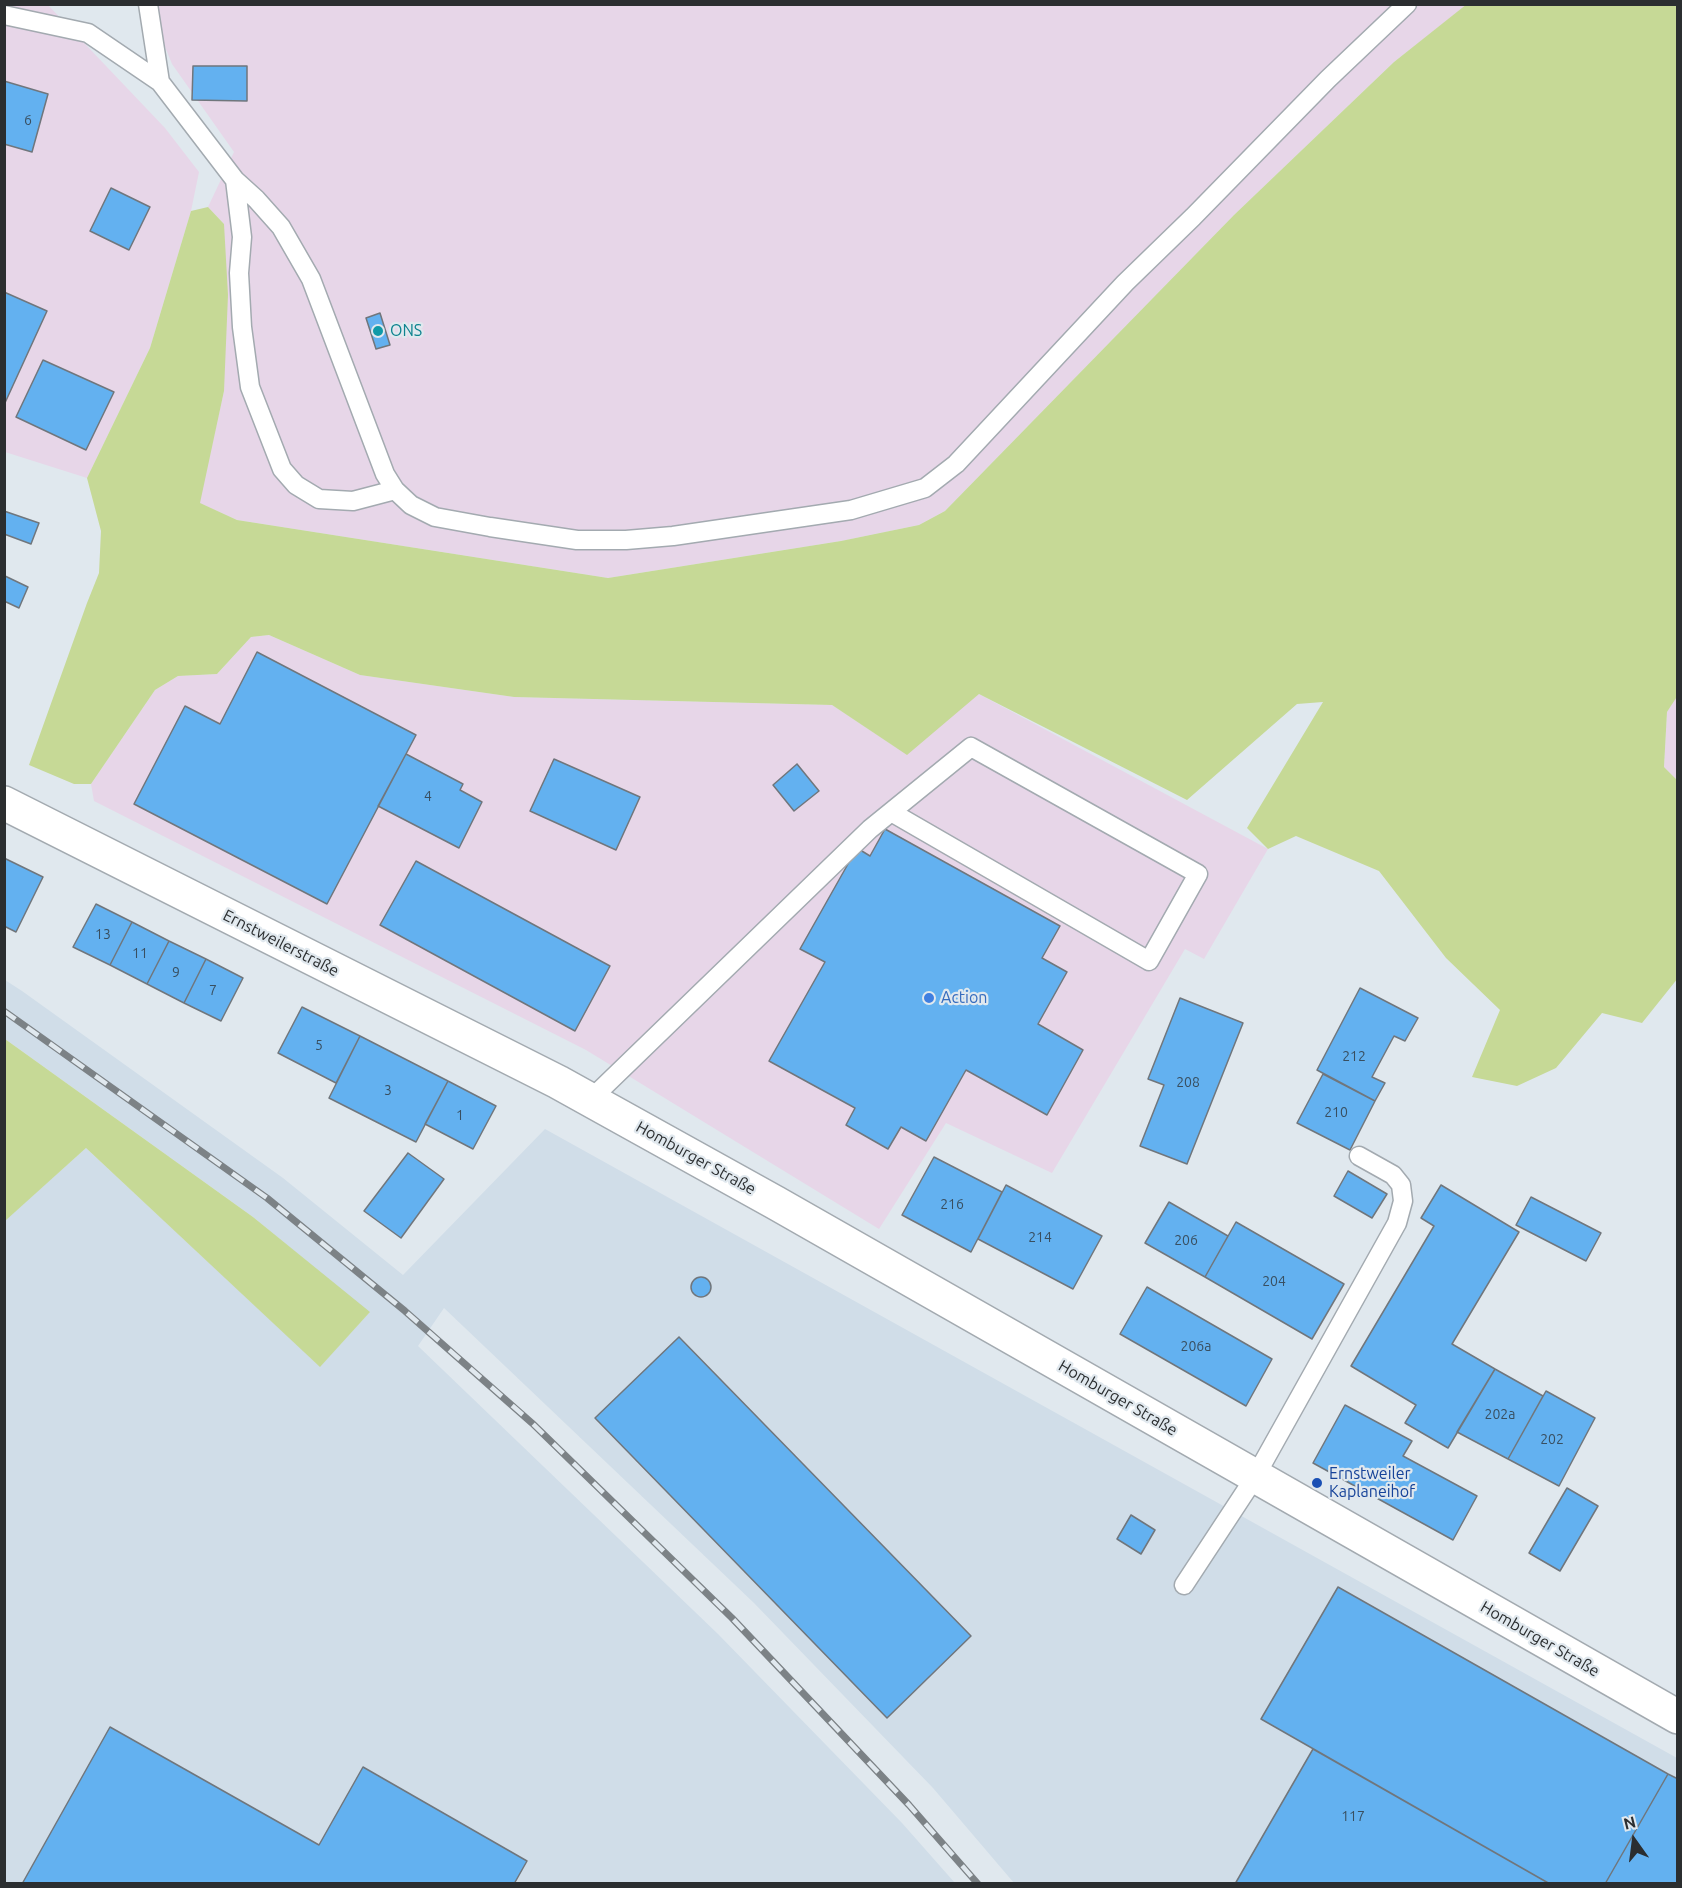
<!DOCTYPE html>
<meta charset="utf-8">
<style>
body{margin:0}
#map{position:relative;width:1682px;height:1888px;overflow:hidden;background:#e0e8ee;font-family:Ubuntu,sans-serif}
canvas{display:block}
.frame{position:absolute;inset:0;border:6px solid #2b2e30;pointer-events:none}
.north{position:absolute;left:1604px;top:1810px;width:60px;height:60px;-webkit-text-stroke:4px #e0e8ee;paint-order:stroke;rotate:346deg;font-size:16px;font-weight:700;line-height:24px;text-align:center;color:#2b2e30}
.north::after{content:'';display:block;margin:auto;width:21px;height:27px;background:#2b2e30;clip-path:polygon(50% 0,100% 100%,50% 72%,0 100%)}
</style>
<div id="map">
<canvas width="1682" height="1888"></canvas>
<div class="frame"></div>
<div class="north">N</div>
</div>
<script>
const ctx = document.querySelector('canvas').getContext('2d');
ctx.lineJoin = 'round';
function fill(path, color) {
  ctx.fillStyle = color;
  ctx.fill(path, 'evenodd');
}
function toPath(rows) {
  const path = new Path2D();
  for (const r of rows) {
    if (r.length === 3) {
      path.moveTo(r[0] + r[2], r[1]);
      path.arc(r[0], r[1], r[2], 0, 2 * Math.PI);
      continue;
    }
    path.moveTo(r[0], r[1]);
    for (let i = 2; i < r.length; i += 2) path.lineTo(r[i], r[i + 1]);
  }
  return path;
}
function trace(path, color, width, dash) {
  ctx.strokeStyle = color;
  ctx.lineWidth = width;
  ctx.lineCap = dash ? 'butt' : 'round';
  ctx.setLineDash(dash || []);
  ctx.stroke(path);
}
function label(font, color, halo, rows, align = 'center') {
  ctx.font = font + ' Ubuntu,sans-serif';
  ctx.lineWidth = 4.5;
  ctx.setLineDash([]);
  ctx.textBaseline = 'middle';
  ctx.strokeStyle = halo;
  ctx.fillStyle = color;
  for (const [text, x, y, turn = 0] of rows) {
    ctx.save();
    ctx.translate(x, y);
    ctx.rotate((+turn || 0) * Math.PI / 180);
    ctx.textAlign = isNaN(turn) ? turn : align;
    if (halo) ctx.strokeText(text, 0, 0);
    ctx.fillText(text, 0, 0);
    ctx.restore();
  }
}
fill(toPath([
 [4,5,48,5,165,128,199,172,191,211,150,348,87,478,5,452],
 [148,5,1467,5,1394,62,1234,215,945,511,919,525,841,541,608,578,237,520,199,503,224,391,224,224,208,207,234,152,172,64],
 [269,635,360,675,514,697,832,705,897,748,979,694,1268,849,1204,959,1185,949,1052,1173,946,1123,879,1229,586,1050,94,801,91,784,155,690,178,676,217,674,251,637],
 [1677,695,1677,780,1664,767,1667,712]
]), '#e7d6e8');
fill(toPath([
 [5,980,22,991,283,1178,403,1275,545,1129,1677,1758,1677,1883,1014,1883,933,1788,754,1603,444,1308,418,1346,718,1634,902,1823,955,1883,5,1883,4,1221,86,1148,320,1366,369,1313,253,1217,5,1039]
]), '#d0dde8');
fill(toPath([
 [1467,4,1677,5,1678,695,1667,712,1664,767,1677,780,1678,978,1642,1023,1602,1013,1556,1068,1517,1086,1472,1077,1500,1010,1446,958,1379,871,1296,836,1268,849,1247,828,1323,702,1297,704,1187,800,979,694,907,755,832,705,514,697,360,675,269,635,251,637,217,674,178,676,155,690,91,784,74,784,29,765,87,603,99,573,101,531,87,478,150,348,191,211,208,207,224,224,228,295,224,391,200,503,237,520,608,578,841,541,919,525,945,511,1234,215,1394,62],
 [5,1039,253,1217,370,1312,320,1367,86,1148,5,1221]
]), '#c6d996');
const building = toPath([
 [193,66,247,66,247,101,192,100,193,66],
 [4,81,48,94,32,152,4,144,4,81],
 [111,188,150,207,129,250,90,231,111,188],
 [4,292,47,311,4,405,4,292],
 [380,313,390,345,376,349,366,318,380,313],
 [43,360,114,392,86,450,16,417,43,360],
 [4,511,39,523,31,544,4,534,4,511],
 [5,576,28,587,19,608,4,601,5,576],
 [257,652,416,735,327,904,134,804,185,706,220,724,257,652],
 [406,754,463,784,460,790,482,802,459,848,378,806,406,754],
 [554,759,640,797,616,850,530,811,554,759],
 [797,764,819,791,794,811,773,785,797,764],
 [885,829,1060,926,1042,958,1067,972,1038,1024,1083,1050,1047,1115,966,1070,926,1141,901,1127,888,1149,846,1125,855,1108,769,1061,825,962,800,949,857,848,870,856,885,829],
 [4,858,43,877,16,932,4,926,4,858],
 [416,861,610,966,575,1031,380,925,416,861],
 [96,904,132,922,110,965,73,947,96,904],
 [132,922,169,941,147,984,110,965,132,922],
 [169,941,206,959,184,1003,147,984,169,941],
 [206,959,243,978,221,1021,184,1003,206,959],
 [1360,988,1418,1018,1405,1041,1394,1036,1372,1077,1385,1083,1375,1101,1317,1070,1360,988],
 [1180,998,1243,1023,1187,1164,1140,1146,1164,1085,1148,1079,1180,998],
 [302,1007,360,1036,336,1083,278,1053,302,1007],
 [360,1036,448,1081,416,1142,329,1098,360,1036],
 [1323,1074,1375,1101,1350,1150,1297,1123,1323,1074],
 [448,1081,496,1106,473,1149,425,1124,448,1081],
 [408,1153,444,1179,401,1238,364,1211,408,1153],
 [934,1157,1002,1192,971,1252,902,1215,934,1157],
 [1348,1171,1387,1194,1372,1218,1334,1196,1348,1171],
 [1006,1185,1102,1236,1073,1289,978,1239,1006,1185],
 [1441,1185,1519,1232,1452,1344,1495,1369,1448,1448,1405,1423,1416,1405,1351,1366,1434,1226,1421,1218,1441,1185],
 [1531,1197,1601,1233,1586,1261,1516,1225,1531,1197],
 [1169,1202,1228,1236,1205,1277,1145,1243,1169,1202],
 [1236,1222,1344,1284,1312,1339,1205,1277,1236,1222],
 [701,1287,10],
 [1147,1287,1272,1359,1246,1406,1120,1334,1147,1287],
 [679,1337,971,1636,887,1718,595,1418,679,1337],
 [1495,1369,1543,1396,1508,1459,1457,1432,1495,1369],
 [1546,1391,1595,1418,1559,1486,1508,1459,1546,1391],
 [1345,1405,1412,1441,1403,1456,1477,1496,1453,1540,1313,1463,1345,1405],
 [1567,1488,1598,1506,1560,1571,1529,1553,1567,1488],
 [1131,1515,1155,1530,1141,1554,1117,1539,1131,1515],
 [1338,1587,1668,1774,1605,1884,1550,1884,1261,1719,1338,1587],
 [110,1727,319,1845,363,1767,527,1861,514,1884,22,1884,110,1727],
 [1313,1749,1550,1884,1235,1884,1313,1749],
 [1668,1774,1678,1779,1678,1884,1605,1884,1668,1774]
]);
fill(building, '#63b1f0');
trace(building, '#70767c', 1.5);
const lane = toPath([
 [148,4,160,82],
 [4,15,88,33,160,82,235,180,256,199,281,227,311,279,385,474,395,490,411,505,435,517,490,527,577,540,626,540,673,536,851,510,925,488,956,464,1125,283,1193,217,1328,79,1407,4],
 [235,180,242,237,239,273,242,327,250,387,282,469,296,485,319,499,353,501,395,490],
 [590,1100,870,829,971,747,1198,874,1149,961,891,812],
 [1184,1585,1255,1477,1397,1223,1403,1201,1401,1185,1393,1175,1359,1156]
]);
const secondary = toPath([
 [4,803,558,1082,776,1203,1678,1717]
]);
trace(lane, '#a3aab0', 21);
trace(secondary, '#a3aab0', 36);
trace(lane, '#fff', 18);
trace(secondary, '#fff', 33);
const rail = toPath([
 [4,1011,267,1198,405,1311,532,1423,732,1618,909,1805,978,1884]
]);
trace(rail, '#7c8286', 7);
trace(rail, '#e0e8ee', 4.5, [14]);
for (const [x, y, r, color] of [
 [378,331,6,"#0f9aa8"],
 [929,998,6,"#3f7fe0"],
 [1317,1483,6,"#1a4fb4"]
]) {
  const dot = new Path2D();
  dot.arc(x, y, r, 0, 2 * Math.PI);
  ctx.fillStyle = color;
  ctx.fill(dot);
  trace(dot, '#e0e8ee', 2);
}
label('14px', '#394f60', null, [
 ["6",28,120],
 ["4",428,796],
 ["13",103,934],
 ["11",140,953],
 ["9",176,972],
 ["7",213,990],
 ["5",319,1045],
 ["212",1354,1056],
 ["208",1188,1082],
 ["3",388,1090],
 ["210",1336,1112],
 ["1",460,1115],
 ["216",952,1204],
 ["214",1040,1237],
 ["206",1186,1240],
 ["204",1274,1281],
 ["206a",1196,1346],
 ["202a",1500,1414],
 ["202",1552,1439],
 ["117",1353,1816]
]);
label('16px', '#0d838f', '#e0e8ee', [
 ["ONS",390,331]
], 'left');
label('16px', '#2b2e30', '#e0e8ee', [
 ["Ernstweilerstraße",281,943,27],
 ["Homburger Straße",696,1158,29],
 ["Homburger Straße",1118,1398,30],
 ["Homburger Straße",1540,1639,30]
]);
label('16px', '#366cbe', '#e0e8ee', [
 ["Action",941,998]
], 'left');
label('16px', '#164399', '#e0e8ee', [
 ["Ernstweiler",1329,1474],
 ["Kaplaneihof",1329,1492]
], 'left');
</script>
